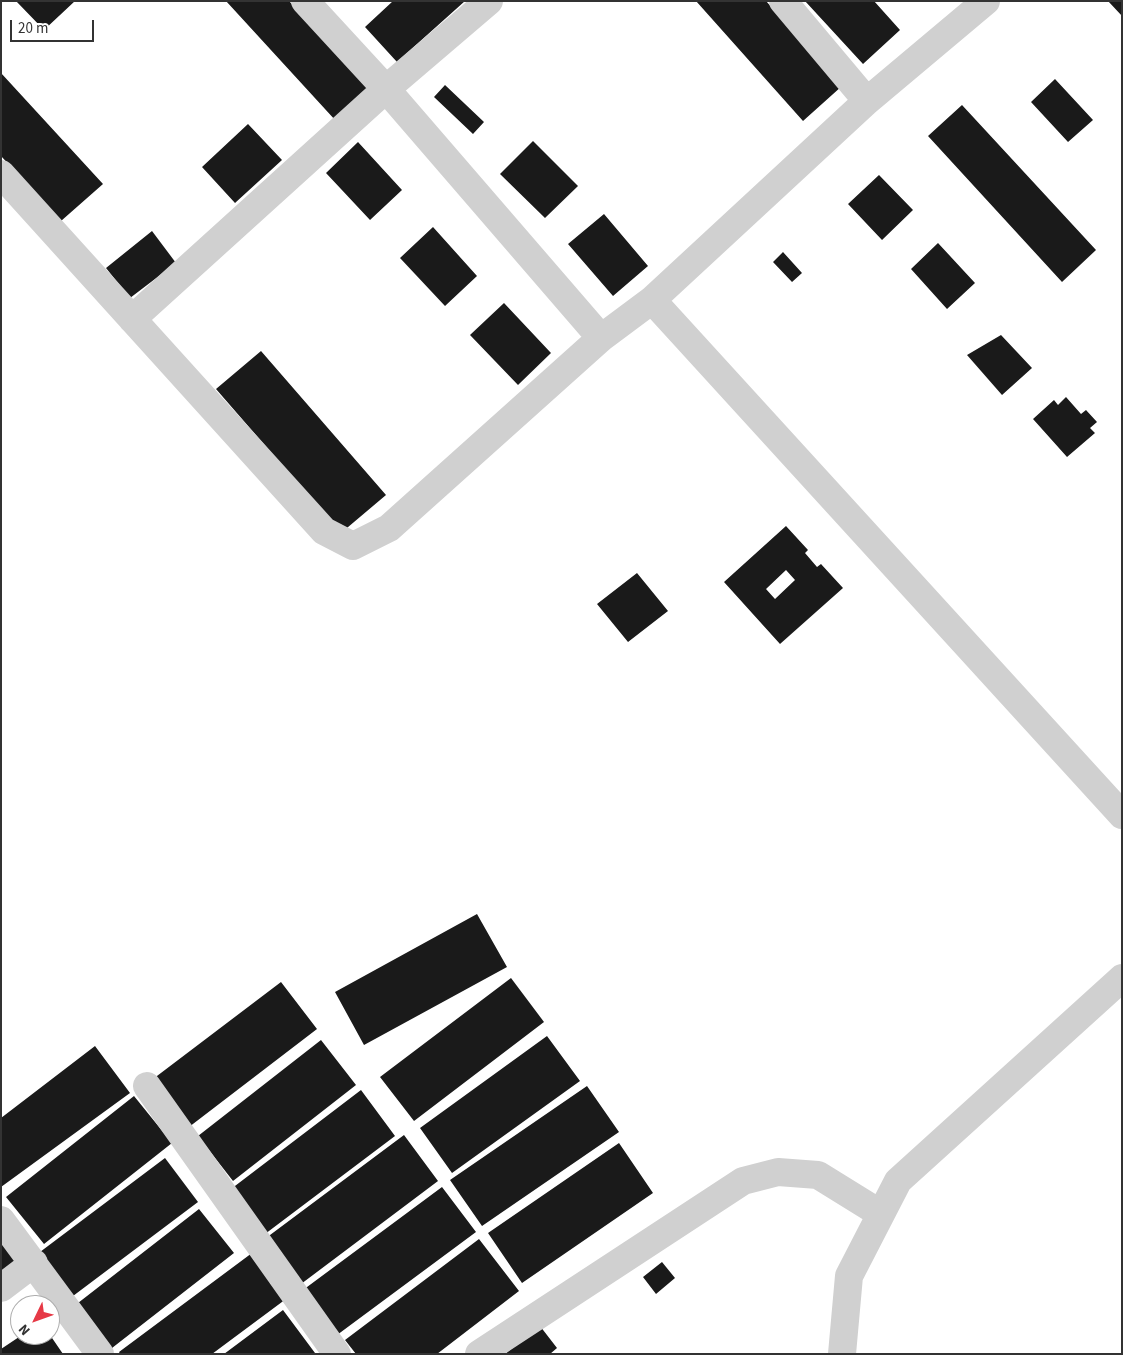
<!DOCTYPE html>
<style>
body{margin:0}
#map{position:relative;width:1123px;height:1355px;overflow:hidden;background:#fff;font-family:"Source Sans 3",sans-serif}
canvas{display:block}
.frame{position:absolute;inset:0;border:2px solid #333;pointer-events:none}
.north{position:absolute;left:10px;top:1295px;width:50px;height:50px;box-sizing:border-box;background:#fff;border:1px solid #adadad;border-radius:50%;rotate:228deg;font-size:14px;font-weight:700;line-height:20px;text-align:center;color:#333}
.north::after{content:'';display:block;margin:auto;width:18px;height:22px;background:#e63946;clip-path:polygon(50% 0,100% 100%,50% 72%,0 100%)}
.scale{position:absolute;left:10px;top:20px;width:84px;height:22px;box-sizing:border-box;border:2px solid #333;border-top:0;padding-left:6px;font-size:15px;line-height:18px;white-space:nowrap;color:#333;-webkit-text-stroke:4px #fff;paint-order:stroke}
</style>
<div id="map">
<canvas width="1123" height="1355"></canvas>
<div class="frame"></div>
<div class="north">N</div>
<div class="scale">20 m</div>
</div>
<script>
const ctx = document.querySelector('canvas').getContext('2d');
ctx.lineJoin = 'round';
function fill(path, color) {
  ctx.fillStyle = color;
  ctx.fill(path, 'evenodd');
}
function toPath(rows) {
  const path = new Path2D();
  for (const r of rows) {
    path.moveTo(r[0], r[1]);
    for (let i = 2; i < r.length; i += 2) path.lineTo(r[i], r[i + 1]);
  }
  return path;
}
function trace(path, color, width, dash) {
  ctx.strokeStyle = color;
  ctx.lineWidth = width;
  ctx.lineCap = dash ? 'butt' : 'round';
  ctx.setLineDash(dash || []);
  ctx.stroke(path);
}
fill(toPath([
 [16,1,75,1,44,30],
 [226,1,289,1,370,89,336,121],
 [393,1,465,1,397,62,365,27],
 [696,1,766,1,842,86,803,121],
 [805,1,874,1,900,30,863,64],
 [1108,1,1122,1,1122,16],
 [1,73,103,184,61,221,1,156],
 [1055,79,1093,120,1068,142,1031,102],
 [445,85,484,122,473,134,434,97],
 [962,105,1096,250,1062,282,928,136],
 [248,124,282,160,235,203,202,167],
 [533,141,578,186,545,218,500,174],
 [358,142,402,190,370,220,326,173],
 [879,175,913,210,882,240,848,204],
 [604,214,648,266,613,296,568,244],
 [433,227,477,276,445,306,400,258],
 [152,231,176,263,130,298,106,268],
 [938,243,975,283,947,309,911,269],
 [783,252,802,273,792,282,773,262],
 [504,303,551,353,518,385,470,335],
 [1001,335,1032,368,1002,395,967,355],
 [261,351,386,495,341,533,216,389],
 [1066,397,1081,414,1086,410,1097,422,1090,428,1095,433,1067,457,1033,419,1054,400,1058,405],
 [786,526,808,550,805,553,817,567,821,564,843,588,780,644,724,582],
 [786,570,795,580,775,599,766,589],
 [637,573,668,611,628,642,597,604],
 [477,914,507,967,364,1045,335,992],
 [511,978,544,1022,414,1121,380,1077],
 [281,982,317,1029,189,1127,153,1079],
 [547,1036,580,1081,452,1173,420,1128],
 [321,1040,356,1085,233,1181,198,1136],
 [95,1046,130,1093,1,1187,1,1118],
 [587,1086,619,1132,482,1226,450,1180],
 [361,1090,395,1136,265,1234,231,1189],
 [134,1096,172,1143,44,1244,6,1197],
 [404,1135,438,1181,301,1284,266,1238],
 [619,1143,653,1193,522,1283,488,1233],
 [165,1158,198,1202,73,1296,40,1252],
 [442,1187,476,1232,337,1335,303,1290],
 [199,1209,234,1253,112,1348,78,1303],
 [479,1239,519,1291,437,1354,356,1354,345,1340],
 [1,1240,19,1265,1,1277],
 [252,1253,286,1299,212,1354,120,1354,119,1352],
 [662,1262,675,1278,656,1294,643,1277],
 [283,1310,315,1353,314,1354,224,1354],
 [540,1326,557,1348,550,1354,505,1354],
 [22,1335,50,1335,63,1354,1,1354,1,1349]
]), '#1a1a1a');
trace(toPath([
 [305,1,386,89,601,338],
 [783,1,867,101],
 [1,174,324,531,353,546,389,528,601,338,652,300,867,101,986,1],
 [652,300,1122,815],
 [132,319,386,89,489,1],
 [147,1086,337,1354],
 [1,1220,100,1354],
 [1,1288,34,1263],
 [479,1354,743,1181,778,1172,818,1175,881,1214],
 [842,1354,849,1276,898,1181,1122,978]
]), '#d0d0d0', 28);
</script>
